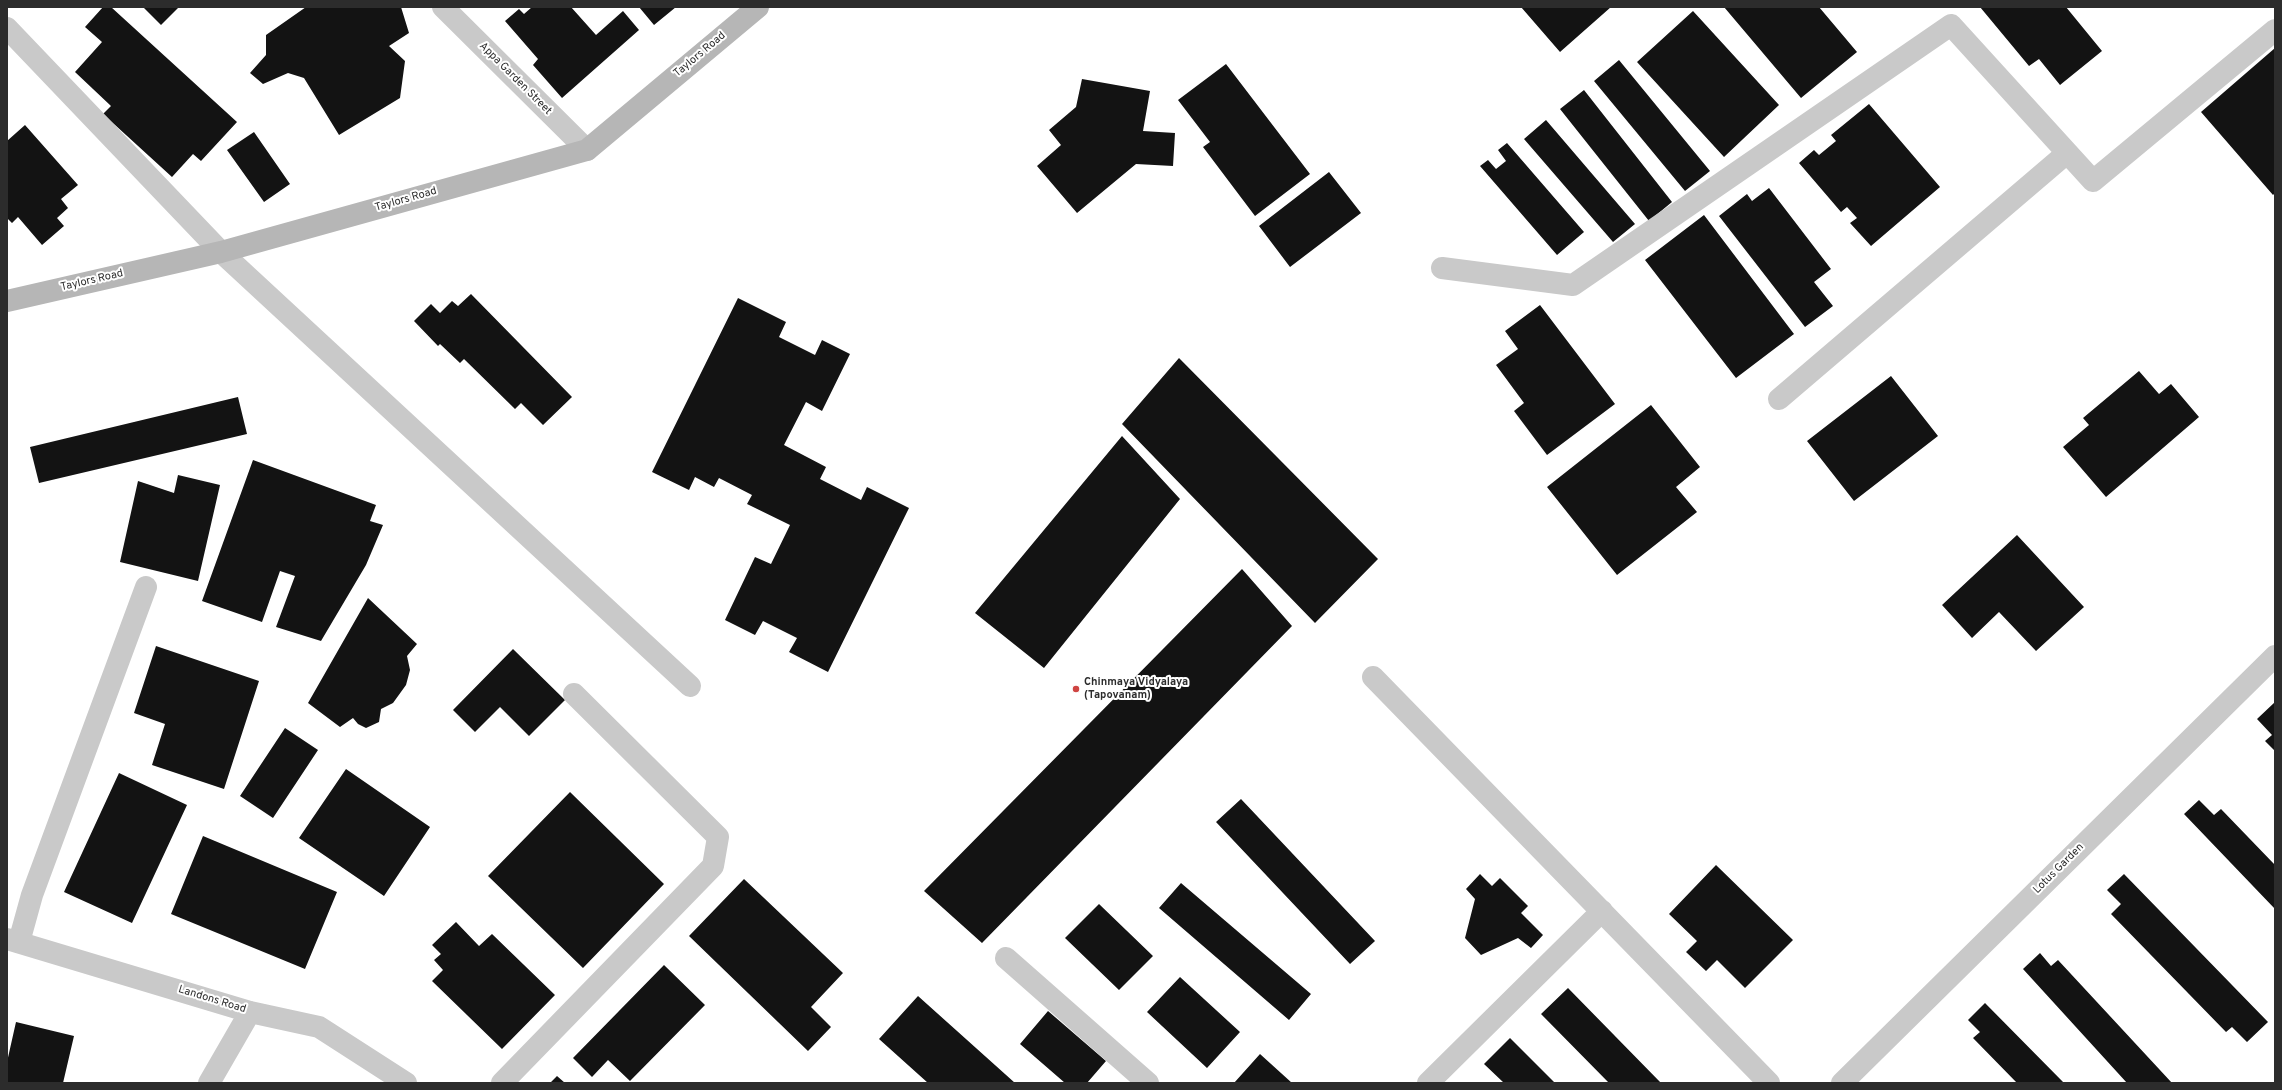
<!DOCTYPE html>
<style>
body{margin:0}
#map{position:relative;width:2282px;height:1090px;overflow:hidden;background:#fff;font-family:Overpass,sans-serif}
canvas{display:block}
.frame{position:absolute;inset:0;border:8px solid #2c2c2c;pointer-events:none}
</style>
<div id="map">
<canvas width="2282" height="1090"></canvas>
<div class="frame"></div>
</div>
<script>
const ctx = document.querySelector('canvas').getContext('2d');
ctx.lineJoin = 'round';
function fill(path, color) {
  ctx.fillStyle = color;
  ctx.fill(path, 'evenodd');
}
function toPath(rows) {
  const path = new Path2D();
  for (const r of rows) {
    path.moveTo(r[0], r[1]);
    for (let i = 2; i < r.length; i += 2) path.lineTo(r[i], r[i + 1]);
  }
  return path;
}
function trace(path, color, width, dash) {
  ctx.strokeStyle = color;
  ctx.lineWidth = width;
  ctx.lineCap = dash ? 'butt' : 'round';
  ctx.setLineDash(dash || []);
  ctx.stroke(path);
}
function label(font, color, halo, rows, align = 'center') {
  ctx.font = font + ' Overpass,sans-serif';
  ctx.lineWidth = 4;
  ctx.setLineDash([]);
  ctx.textBaseline = 'middle';
  ctx.strokeStyle = halo;
  ctx.fillStyle = color;
  for (const [text, x, y, turn = 0] of rows) {
    ctx.save();
    ctx.translate(x, y);
    ctx.rotate((+turn || 0) * Math.PI / 180);
    ctx.textAlign = isNaN(turn) ? turn : align;
    if (halo) ctx.strokeText(text, 0, 0);
    ctx.fillText(text, 0, 0);
    ctx.restore();
  }
}
fill(toPath([
 [103,7,111,7,237,122,201,161,193,154,172,177,103,114,111,106,75,72,102,42,85,27],
 [143,7,179,7,161,25],
 [306,7,401,7,409,33,389,46,405,61,400,98,339,135,304,78,288,73,263,84,250,73,266,55,266,35],
 [532,7,571,7,596,35,623,11,639,30,562,98,533,65,538,59,505,21,519,9,524,14],
 [639,7,676,7,654,25],
 [1521,7,1611,7,1560,52],
 [1724,7,1819,7,1857,52,1801,98],
 [1980,7,2066,7,2102,51,2060,85,2039,59,2029,66],
 [1693,11,1779,105,1724,157,1637,62],
 [2275,48,2275,193,2273,195,2201,112],
 [1619,60,1710,171,1685,191,1594,81],
 [1226,64,1310,174,1255,216,1203,147,1210,142,1178,100],
 [1082,79,1150,91,1143,131,1175,133,1173,166,1136,164,1077,213,1037,166,1061,145,1049,130,1076,107],
 [1584,90,1672,202,1649,221,1560,109],
 [1869,104,1940,187,1871,246,1850,223,1857,218,1847,207,1841,212,1799,163,1814,150,1819,155,1836,141,1831,135],
 [1546,120,1635,224,1613,242,1524,139],
 [25,125,78,185,61,199,68,208,57,218,64,226,42,245,18,217,12,223,7,218,7,141],
 [254,132,290,184,264,202,227,150],
 [1507,143,1584,232,1557,255,1480,166,1488,160,1496,169,1506,161,1498,150],
 [1329,172,1361,213,1290,267,1259,226],
 [1769,188,1831,269,1814,282,1833,306,1805,327,1719,216,1747,194,1752,201],
 [1704,215,1794,334,1736,378,1645,260],
 [471,294,572,397,543,425,521,403,515,409,464,359,460,363,440,344,438,346,414,321,431,304,440,313,452,301,458,306],
 [738,298,786,322,779,337,815,355,822,340,850,354,822,411,806,402,784,445,826,467,820,479,861,500,867,487,909,508,828,672,789,652,797,638,763,621,755,635,725,620,755,557,771,564,790,525,747,504,752,495,719,478,714,487,695,477,689,490,652,472],
 [1540,305,1615,404,1547,455,1514,411,1524,403,1496,365,1518,349,1505,331],
 [1179,358,1378,559,1315,623,1122,424],
 [2139,371,2159,394,2171,384,2199,417,2106,497,2063,447,2089,425,2083,418],
 [1891,376,1938,436,1854,501,1807,441],
 [238,397,247,434,39,483,30,447],
 [1651,405,1700,467,1676,487,1697,512,1617,575,1547,487],
 [1122,436,1180,499,1044,668,975,613],
 [253,460,376,505,370,521,383,525,366,565,321,641,276,627,295,576,280,571,262,622,202,601],
 [178,475,220,485,198,581,120,562,138,481,174,493],
 [2017,535,2084,607,2036,651,1999,612,1972,638,1942,605],
 [1242,569,1292,626,982,943,924,891],
 [368,598,417,644,407,656,410,670,406,685,393,703,381,709,379,722,366,728,358,724,353,718,340,727,308,703],
 [156,646,259,681,224,789,152,765,165,724,134,713],
 [513,649,565,700,529,736,500,707,475,732,453,710],
 [2275,702,2275,751,2265,741,2272,735,2257,719],
 [285,728,318,750,273,818,240,796],
 [346,769,430,827,384,896,299,838],
 [119,773,187,805,132,923,64,892],
 [570,792,664,884,583,968,488,876],
 [1241,799,1375,941,1350,964,1216,822],
 [2199,800,2214,815,2221,809,2275,865,2275,909,2184,814],
 [203,836,337,892,305,969,171,914],
 [1716,865,1793,940,1745,988,1717,960,1706,971,1686,952,1697,941,1669,914],
 [1480,874,1492,886,1500,878,1528,906,1521,913,1543,935,1531,948,1518,938,1481,955,1465,938,1475,899,1466,889],
 [2124,874,2268,1022,2247,1042,2232,1027,2226,1032,2111,914,2121,904,2107,890],
 [744,879,843,973,811,1007,831,1027,808,1051,689,936],
 [1181,883,1311,994,1289,1020,1159,908],
 [1099,904,1153,956,1119,990,1065,938],
 [456,922,479,946,492,934,555,995,502,1049,432,981,443,970,434,960,441,954,432,945],
 [2040,953,2051,966,2058,960,2172,1083,2127,1083,2023,969],
 [664,965,705,1005,630,1081,608,1060,592,1077,573,1058],
 [1180,977,1240,1032,1207,1068,1147,1012],
 [1568,988,1661,1083,1609,1083,1541,1014],
 [918,996,1015,1083,928,1083,879,1039],
 [1985,1003,2064,1083,2017,1083,1973,1038,1980,1032,1968,1020],
 [1048,1011,1106,1061,1087,1083,1065,1083,1020,1044],
 [16,1022,74,1036,63,1083,7,1083,7,1062],
 [1510,1038,1555,1083,1504,1083,1484,1064],
 [1260,1054,1292,1083,1234,1083],
 [557,1076,565,1083,550,1083]
]), '#131313');
trace(toPath([
 [443,7,587,150],
 [7,28,221,252,690,686],
 [1442,268,1573,285,1951,25,2093,181,2275,30],
 [1779,399,2067,153],
 [1373,677,1769,1083],
 [7,939,250,1012,319,1027,406,1083],
 [19,942,32,895,146,587],
 [1006,958,1148,1083],
 [209,1083,250,1012],
 [502,1083,713,866,718,837,574,694],
 [1428,1083,1602,911],
 [1842,1083,2275,656]
]), '#c9c9c9', 22);
trace(toPath([
 [7,301,221,252,587,150,758,7]
]), '#b6b6b6', 22);
for (const [x, y, r, color] of [
 [1076,689,4,"#cf4442"]
]) {
  const dot = new Path2D();
  dot.arc(x, y, r, 0, 2 * Math.PI);
  ctx.fillStyle = color;
  ctx.fill(dot);
  trace(dot, '#fff', 1.5);
}
label('11px', '#2c2c2c', '#fff', [
 ["Taylors Road",700,55,-40],
 ["Appa Garden Street",515,79,45],
 ["Taylors Road",406,200,-16],
 ["Taylors Road",92,281,-13],
 ["Lotus Garden",2059,869,-45],
 ["Landons Road",212,1000,17]
]);
label('bold 11px', '#2c2c2c', '#fff', [
 ["Chinmaya Vidyalaya",1084,683],
 ["(Tapovanam)",1084,696]
], 'left');
</script>
